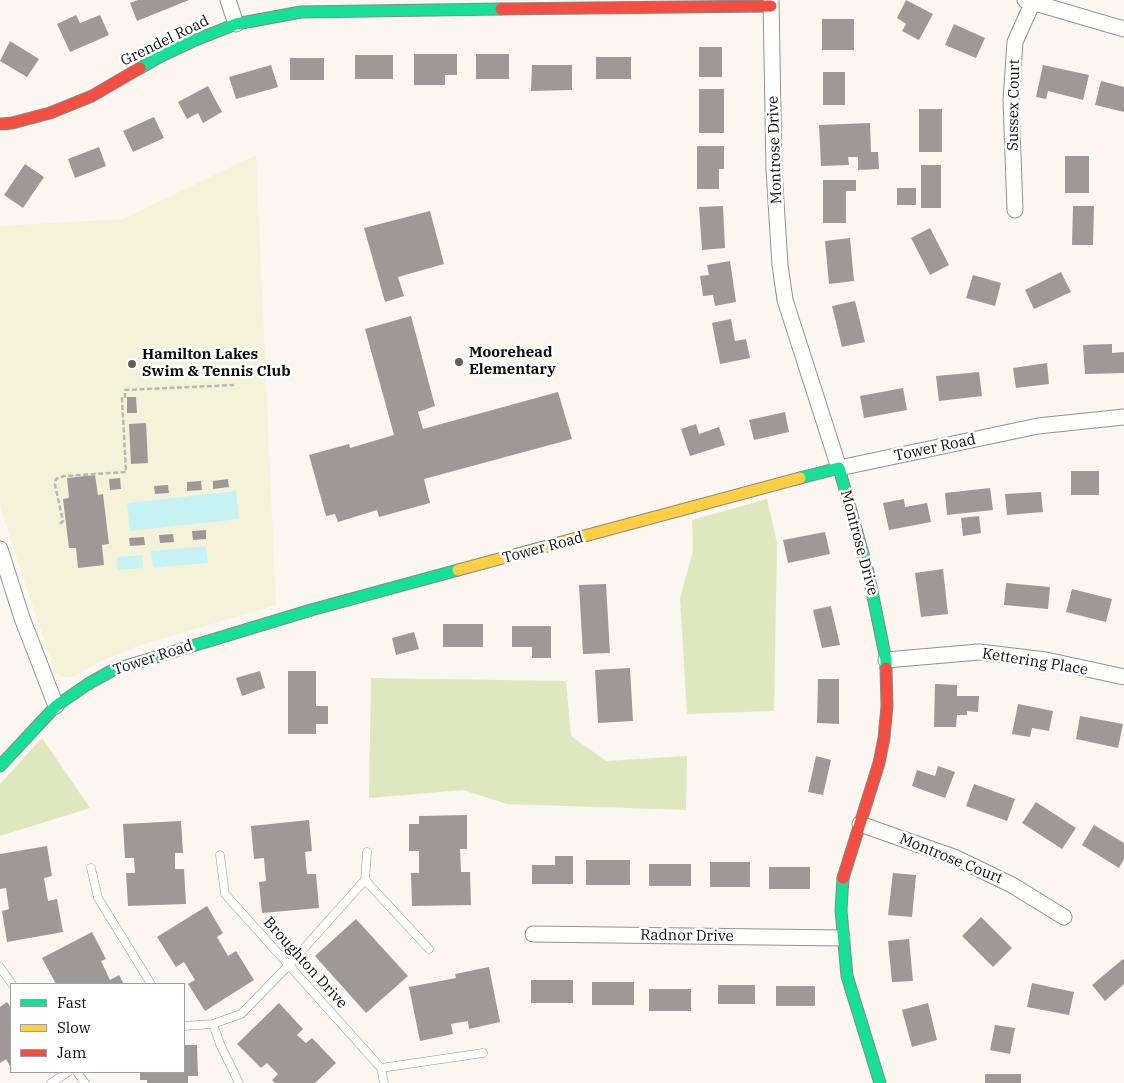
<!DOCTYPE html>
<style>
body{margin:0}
#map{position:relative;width:1124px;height:1083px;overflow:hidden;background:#fbf6f0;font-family:"IBM Plex Serif",serif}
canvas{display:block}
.legend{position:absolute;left:10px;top:983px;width:175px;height:90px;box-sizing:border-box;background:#fff;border:1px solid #9e9e9e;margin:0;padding:6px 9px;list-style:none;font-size:15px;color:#0d0d0d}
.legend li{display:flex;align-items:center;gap:10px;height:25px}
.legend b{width:25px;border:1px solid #9e9e9e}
</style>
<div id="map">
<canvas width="1124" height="1083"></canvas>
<ul class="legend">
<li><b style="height:6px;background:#16e098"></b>Fast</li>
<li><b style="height:6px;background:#ffcf43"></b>Slow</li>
<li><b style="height:6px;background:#f24e42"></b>Jam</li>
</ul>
</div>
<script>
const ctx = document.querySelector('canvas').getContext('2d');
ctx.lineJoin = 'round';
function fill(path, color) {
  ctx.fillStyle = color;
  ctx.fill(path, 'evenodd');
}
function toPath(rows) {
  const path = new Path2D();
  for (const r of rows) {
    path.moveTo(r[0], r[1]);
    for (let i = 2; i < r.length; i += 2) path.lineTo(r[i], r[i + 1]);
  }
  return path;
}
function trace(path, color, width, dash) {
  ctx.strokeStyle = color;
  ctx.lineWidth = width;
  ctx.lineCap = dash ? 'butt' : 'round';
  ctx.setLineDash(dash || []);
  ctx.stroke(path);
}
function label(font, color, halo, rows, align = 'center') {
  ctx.font = font + ' "IBM Plex Serif",serif';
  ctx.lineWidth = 5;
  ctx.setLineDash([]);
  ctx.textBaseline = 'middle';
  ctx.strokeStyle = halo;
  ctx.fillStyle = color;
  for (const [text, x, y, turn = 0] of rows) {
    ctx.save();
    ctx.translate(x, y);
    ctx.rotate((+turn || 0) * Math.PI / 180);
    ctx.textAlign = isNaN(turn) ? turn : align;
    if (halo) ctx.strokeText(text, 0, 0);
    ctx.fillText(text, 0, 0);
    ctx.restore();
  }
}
fill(toPath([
 [767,499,777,543,774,711,687,714,680,598,693,551,692,520],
 [371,678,566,681,571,736,606,761,687,756,686,810,507,804,463,790,369,798],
 [42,738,90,808,0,836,0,784]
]), '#dfe7be');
fill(toPath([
 [256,155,276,605,138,646,101,661,73,677,63,677,55,672,20,568,2,513,0,501,0,226,123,219]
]), '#f4f3da');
fill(toPath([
 [236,491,239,519,130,531,127,503],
 [206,546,208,563,153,568,151,551],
 [142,555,143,568,118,570,117,557]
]), '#c7f2f4');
fill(toPath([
 [138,0,189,0,137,21,130,3],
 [906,0,933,14,919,40,902,31,906,24,897,18],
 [76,15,80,23,100,15,109,35,70,52,57,24],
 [822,19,854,19,854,50,822,50],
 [954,24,985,38,976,58,945,45],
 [10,41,39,59,27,77,0,61],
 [699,47,722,47,722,77,699,77],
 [414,54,457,54,457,75,445,75,445,85,414,85],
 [476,54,509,54,509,79,476,79],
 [355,55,393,55,393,79,355,79],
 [596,57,631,57,631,79,596,79],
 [290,58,324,58,324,80,290,80],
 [271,65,278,87,236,99,229,77],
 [532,65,572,65,572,90,531,91],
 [1043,65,1089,75,1083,100,1048,91,1046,99,1036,97],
 [823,72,845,72,845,105,823,105],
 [1101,81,1124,87,1124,112,1095,105],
 [208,86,222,112,203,123,198,113,187,119,178,102],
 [699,89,724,89,724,133,699,133],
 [919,109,942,109,942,152,919,152],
 [154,117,164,138,133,152,123,131],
 [870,123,871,152,878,152,879,169,858,170,858,157,848,157,849,165,821,166,819,125],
 [697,146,724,146,724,169,719,169,719,189,697,189],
 [99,147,106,166,75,178,68,159],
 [1065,156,1089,156,1089,193,1065,193],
 [25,164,44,177,23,208,4,195],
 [921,165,941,165,941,208,921,208],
 [823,180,856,180,856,191,846,191,846,223,823,223],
 [897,188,916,188,916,205,897,205],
 [723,206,725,248,702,250,699,207],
 [1073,206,1094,206,1093,245,1072,245],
 [430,211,444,264,398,277,404,296,385,302,364,228],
 [930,228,949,265,930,275,911,238],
 [850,238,854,281,829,284,825,241],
 [730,261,736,302,715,306,713,295,703,296,700,276,709,275,707,265],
 [1061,272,1071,292,1034,309,1025,290],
 [973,275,1001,283,995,306,966,298],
 [855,301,865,342,842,347,832,306],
 [411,316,435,406,418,412,423,429,558,392,572,439,424,479,430,503,379,517,377,510,338,522,335,514,326,516,309,455,349,444,350,448,394,435,365,329],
 [731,319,735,341,746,339,750,358,720,364,712,323],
 [1112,344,1112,353,1124,352,1124,373,1085,374,1083,345],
 [1047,363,1049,384,1016,388,1013,368],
 [979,372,982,396,939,401,936,376],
 [903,388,907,410,864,418,860,396],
 [127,397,136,397,137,413,127,413],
 [785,412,789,432,754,440,749,420],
 [146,423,148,463,131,464,129,424],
 [696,424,699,434,719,427,725,445,690,456,681,429],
 [1071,471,1099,471,1099,495,1071,495],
 [95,475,98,495,103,494,109,544,102,545,104,565,78,568,76,548,69,548,63,499,69,498,67,478],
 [120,478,121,489,110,490,109,479],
 [228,479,229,487,213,489,213,481],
 [201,481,202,490,187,491,187,482],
 [168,485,169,493,155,494,154,486],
 [990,488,993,510,947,515,945,493],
 [1041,492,1043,512,1007,515,1005,494],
 [904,499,905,507,927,503,931,522,889,530,883,503],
 [979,516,981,533,963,536,961,518],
 [206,530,206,539,193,540,192,531],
 [825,532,830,554,788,563,783,540],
 [173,534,174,542,160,543,159,535],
 [144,537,145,545,130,546,129,538],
 [943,569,948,614,921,617,915,573],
 [1006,583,1050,587,1048,609,1004,605],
 [606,584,610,653,583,654,579,585],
 [1072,589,1112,599,1106,622,1066,612],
 [831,606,840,645,822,648,813,610],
 [443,624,483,624,483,647,443,647],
 [512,626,551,626,551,658,532,658,532,647,512,647],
 [414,632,419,649,396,655,392,638],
 [630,668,633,721,598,723,595,670],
 [260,671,265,688,242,696,236,678],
 [288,671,316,671,316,706,328,706,328,724,316,724,316,734,288,734],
 [818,679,839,679,839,724,817,723],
 [935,684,957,685,957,696,979,696,978,712,967,711,967,715,957,715,956,727,934,727],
 [1018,704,1053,711,1049,731,1032,728,1030,737,1012,734],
 [1080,716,1123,724,1118,748,1076,739],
 [816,756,831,760,823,795,808,792],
 [938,766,955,772,945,798,912,786,917,770,935,776],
 [974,784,1015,799,1007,821,966,806],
 [1036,802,1076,828,1062,849,1022,823],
 [467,815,467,849,460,849,461,872,470,872,471,905,412,906,411,873,419,873,419,851,409,851,409,824,419,824,419,816],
 [309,820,312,851,305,852,307,874,316,874,319,908,262,913,259,882,266,881,264,858,254,859,251,826],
 [181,821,183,853,175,853,175,869,184,869,186,904,128,906,126,873,135,873,134,858,125,858,123,824],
 [1094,825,1124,843,1124,859,1119,868,1082,845],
 [47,846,52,876,44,878,48,901,57,899,63,932,7,942,2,911,9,909,6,888,0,889,0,854],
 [555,856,573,856,573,884,532,884,532,865,555,865],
 [586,860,630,860,630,885,586,885],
 [710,862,750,862,750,887,710,887],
 [649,864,691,864,691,886,649,886],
 [769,867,810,867,810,889,769,889],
 [893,873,916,875,912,917,888,915],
 [207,906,223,933,217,937,228,956,236,951,254,980,205,1011,188,984,195,980,184,962,176,967,157,937],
 [981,917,1012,948,993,967,962,936],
 [356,919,408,976,366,1013,315,956],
 [92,932,106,959,101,961,110,980,119,975,124,984,56,984,42,958],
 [909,939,913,981,892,982,888,941],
 [1123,959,1124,960,1124,984,1105,1001,1092,985],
 [489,967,500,1022,469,1029,468,1021,451,1024,453,1034,420,1041,409,987,456,978,455,974],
 [531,980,573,980,573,1003,531,1003],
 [592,982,634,982,634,1005,592,1005],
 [1032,983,1074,992,1069,1015,1027,1007],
 [718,985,755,985,755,1004,718,1004],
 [776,986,815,986,815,1006,776,1006],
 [649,989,691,989,691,1011,649,1011],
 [7,1002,11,1008,10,1066,6,1059,0,1063,0,1007],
 [279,1003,303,1029,297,1035,306,1043,312,1038,336,1063,315,1083,275,1083,272,1080,278,1074,267,1063,261,1068,237,1044],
 [928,1003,937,1040,912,1047,902,1010],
 [995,1025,1015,1028,1010,1054,990,1050],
 [184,1045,197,1045,198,1076,188,1076,188,1083,147,1083,147,1080,140,1080,140,1072,184,1072],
 [985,1074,1021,1074,1021,1083,985,1083]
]), '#9e9996');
const lane = toPath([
 [220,855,225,894,381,1068,384,1083],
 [91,868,98,898,151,984],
 [365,880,429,949],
 [0,967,12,984],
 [213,1024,220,1044,239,1083],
 [184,1026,213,1024,241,1014,289,965,365,880,367,852],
 [381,1068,483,1053],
 [77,1072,85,1083],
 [51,1083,68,1072]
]);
const street = toPath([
 [228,0,236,24],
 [771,0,774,170,780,265,785,300,839,468,1038,426,1124,417],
 [1025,0,1124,29],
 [1015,210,1011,100,1015,42,1032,4],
 [0,549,22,618,56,706],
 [886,660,979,652,1046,660,1124,677],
 [860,824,954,857,1012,885,1064,917],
 [533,934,842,938]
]);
const fast = toPath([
 [140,68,161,56,193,41,236,24,301,12,501,9],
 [800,478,839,468,868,572,886,660,886,668],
 [0,766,56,706,88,684,113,670,311,610,458,570],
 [843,878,841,910,847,976,880,1083]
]);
const slow = toPath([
 [458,570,800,478]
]);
const jam = toPath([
 [501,9,771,6],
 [0,124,12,123,50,113,92,96,140,68],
 [843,878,879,763,884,738,887,706,886,668]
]);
trace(lane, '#94928f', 9);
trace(street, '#94928f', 17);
trace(fast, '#8b8986', 13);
trace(slow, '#8b8986', 13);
trace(jam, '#8b8986', 13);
trace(toPath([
 [60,524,63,521,55,485,56,479,64,476,126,472,122,398,125,398,125,390,234,385]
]), '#b8b7b6', 2.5, [5, 2.5]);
trace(lane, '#fefefd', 8);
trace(street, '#fefefd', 15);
trace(fast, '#16e098', 11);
trace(slow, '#ffcf43', 11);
trace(jam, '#f24e42', 11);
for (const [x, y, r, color] of [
 [459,362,5,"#605f5c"],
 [132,364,5,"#605f5c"]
]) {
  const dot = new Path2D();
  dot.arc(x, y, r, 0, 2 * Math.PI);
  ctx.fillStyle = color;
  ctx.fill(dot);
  trace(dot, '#fff', 2);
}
label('15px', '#0d0d0d', '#fff', [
 ["Grendel Road",165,41,-26],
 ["Sussex Court",1014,105,-89],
 ["Montrose Drive",775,150,-92],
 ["Tower Road",935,448,-12],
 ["Montrose Drive",859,543,75],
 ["Tower Road",543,548,-15],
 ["Tower Road",153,658,-18],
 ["Kettering Place",1035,662,9],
 ["Montrose Court",951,859,22],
 ["Radnor Drive",687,936,1],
 ["Broughton Drive",305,963,48]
]);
label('bold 15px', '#0d0d0d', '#fff', [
 ["Moorehead",469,353],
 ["Elementary",469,370],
 ["Hamilton Lakes",142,355],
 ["Swim & Tennis Club",142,372]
], 'left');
</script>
